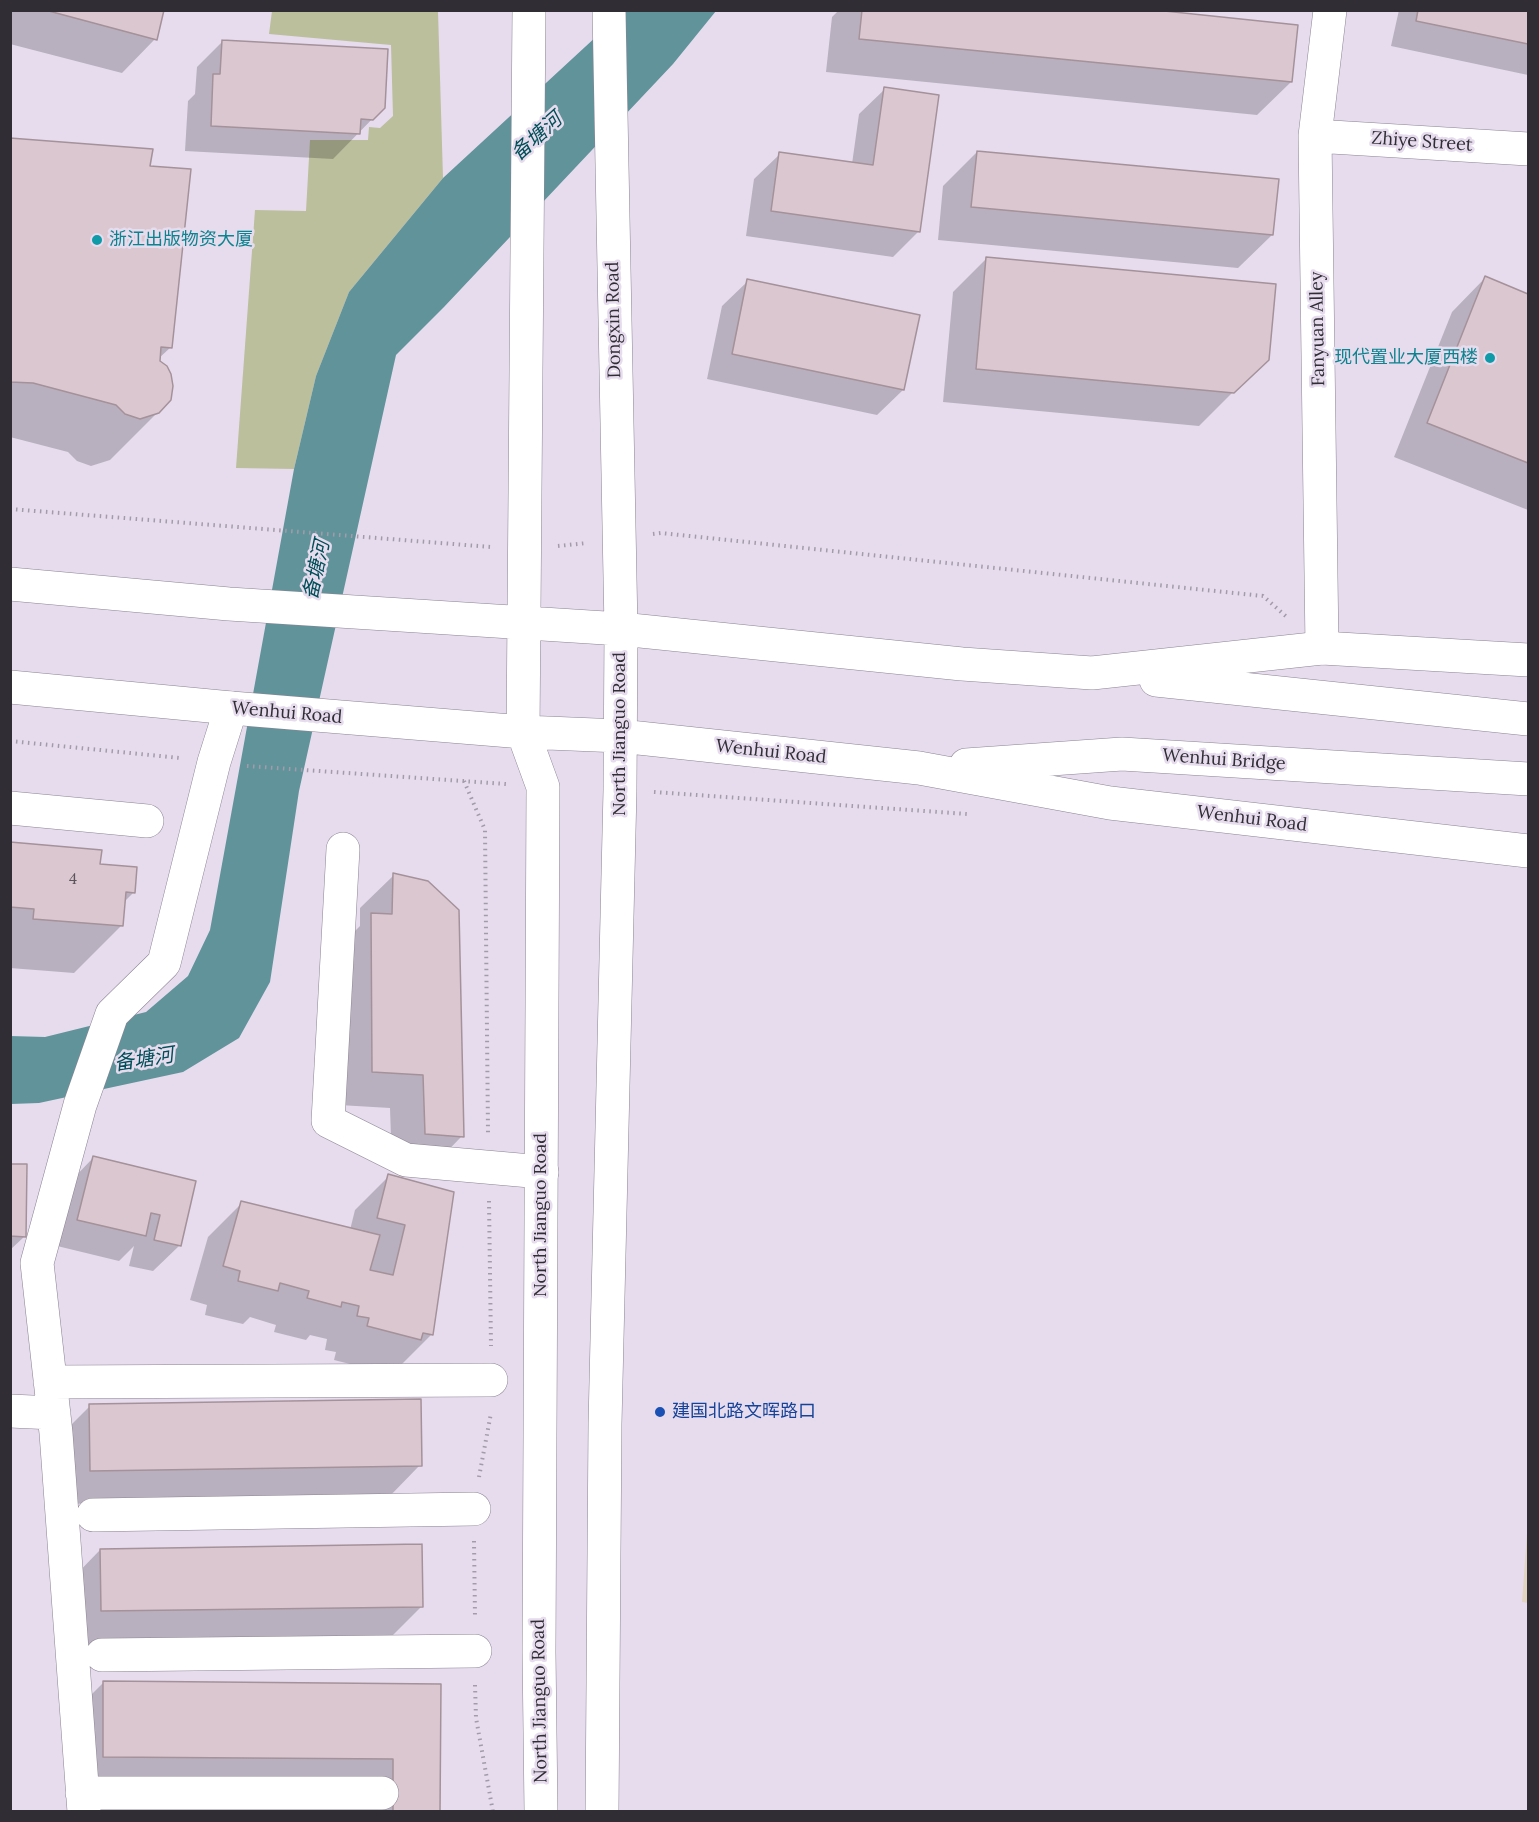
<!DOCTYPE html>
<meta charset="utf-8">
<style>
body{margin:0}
#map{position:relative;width:1539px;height:1822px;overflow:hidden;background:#e6dcee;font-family:Lora,serif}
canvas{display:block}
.frame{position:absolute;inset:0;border:12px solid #302d34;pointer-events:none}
</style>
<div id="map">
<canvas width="1539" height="1822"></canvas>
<div class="frame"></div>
</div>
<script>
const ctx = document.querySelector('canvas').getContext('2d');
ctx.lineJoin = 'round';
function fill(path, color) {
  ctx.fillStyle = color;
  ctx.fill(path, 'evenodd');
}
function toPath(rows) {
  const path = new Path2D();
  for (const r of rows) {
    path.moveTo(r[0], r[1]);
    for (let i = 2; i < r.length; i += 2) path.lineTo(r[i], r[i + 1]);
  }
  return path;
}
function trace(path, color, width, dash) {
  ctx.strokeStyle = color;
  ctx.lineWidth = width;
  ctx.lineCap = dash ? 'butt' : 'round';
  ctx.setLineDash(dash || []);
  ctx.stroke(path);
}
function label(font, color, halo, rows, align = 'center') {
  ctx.font = font + ' Lora,"Noto Sans SC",serif';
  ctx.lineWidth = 5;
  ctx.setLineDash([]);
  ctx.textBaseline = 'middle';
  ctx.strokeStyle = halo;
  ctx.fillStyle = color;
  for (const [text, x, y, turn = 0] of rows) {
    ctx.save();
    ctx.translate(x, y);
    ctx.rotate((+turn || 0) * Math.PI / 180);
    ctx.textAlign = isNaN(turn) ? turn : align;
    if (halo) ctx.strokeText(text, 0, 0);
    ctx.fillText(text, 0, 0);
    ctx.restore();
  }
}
fill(toPath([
 [1528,1519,1528,1603,1522,1602]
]), '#e1d5c1');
fill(toPath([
 [272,11,438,11,443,178,349,292,316,376,294,469,236,468,255,210,306,211,310,140,368,140,369,127,380,128,393,116,391,45,269,34]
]), '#bbbf9c');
fill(toPath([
 [624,11,716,11,673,64,444,307,396,355,299,791,270,982,239,1038,183,1072,39,1103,11,1104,10,1036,45,1037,146,1012,188,976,210,930,294,469,316,376,349,292,443,178]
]), '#61939b');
fill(toPath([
 [10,10,163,10,155,39,122,73,10,44],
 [839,10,1139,10,1291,82,1257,115,826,72,832,17],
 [1399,10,1528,10,1528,75,1391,46],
 [222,42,383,108,333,159,185,151,188,101,195,94,197,67],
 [885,89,919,231,893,257,746,236,754,179,780,154,852,164,859,114],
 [10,139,148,167,171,347,158,359,158,412,110,460,91,466,77,461,68,452,10,437],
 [977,152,1272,235,1238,268,938,240,943,186],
 [987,258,1236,389,1199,426,943,402,953,292],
 [1485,278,1528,295,1528,510,1394,457,1452,312],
 [748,281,903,390,877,415,707,379,722,306],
 [10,844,99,865,134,892,124,902,122,925,74,973,10,968],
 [394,875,462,1136,429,1170,392,1167,390,1108,339,1105,338,948,360,926,360,908],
 [93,1158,194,1182,179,1246,153,1271,129,1266,134,1246,119,1261,53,1245,68,1184],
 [10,1165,25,1236,10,1250],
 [389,1176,452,1193,432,1334,398,1368,386,1373,334,1360,336,1352,325,1350,327,1339,310,1335,306,1340,274,1332,276,1325,250,1317,243,1324,205,1315,207,1305,190,1300,208,1237,242,1203,350,1230,355,1210],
 [90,1406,420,1465,387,1499,57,1504,56,1440],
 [100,1550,422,1606,388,1640,67,1644,67,1584],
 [104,1682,439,1685,439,1812,360,1812,360,1792,70,1790,70,1716]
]), '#0003');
const building = toPath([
 [45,10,164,10,157,40,45,10],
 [862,10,1155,10,1298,25,1292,82,859,39,862,10],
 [1418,10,1528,10,1528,44,1416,21,1418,10],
 [222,40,388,49,385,108,373,120,361,119,360,134,211,126,213,74,220,74,222,40],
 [884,87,939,95,920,232,771,211,779,152,873,165,884,87],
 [10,138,153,149,150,166,191,169,172,348,161,347,160,361,167,366,171,374,173,386,171,400,159,413,140,419,125,414,116,405,33,383,10,382,10,138],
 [977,151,1279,179,1273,235,971,207,977,151],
 [986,257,1276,284,1269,360,1234,393,976,369,986,257],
 [1485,276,1528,294,1528,463,1427,423,1485,276],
 [747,279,920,315,904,390,732,354,747,279],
 [10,842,102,850,100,864,137,867,135,893,126,892,123,926,33,919,34,909,10,907,10,842],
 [393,873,428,881,459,910,464,1137,425,1134,423,1075,372,1072,371,913,392,914,393,873],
 [93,1156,196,1181,181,1246,154,1240,160,1215,151,1213,146,1236,77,1220,93,1156],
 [10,1164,27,1164,26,1237,10,1236,10,1164],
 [388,1174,454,1192,433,1335,423,1333,421,1340,367,1326,369,1318,357,1316,359,1306,342,1302,341,1307,307,1298,309,1291,280,1283,278,1291,238,1281,240,1271,223,1266,241,1201,380,1235,370,1270,393,1275,405,1225,377,1218,388,1174],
 [421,1399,422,1466,90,1471,89,1404,421,1399],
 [422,1544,423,1607,101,1611,100,1549,422,1544],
 [103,1681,441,1684,440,1812,393,1812,393,1759,103,1757,103,1681]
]);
fill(building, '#dbc7cf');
trace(building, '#a59199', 1.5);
const minor = toPath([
 [1315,136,1528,149],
 [1322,648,1315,136,1330,10],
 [10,808,147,821],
 [343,849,328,1121,406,1160,542,1172],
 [50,1382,491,1380],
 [10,1411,54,1413],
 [93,1515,474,1509],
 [102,1655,475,1651],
 [82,1793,382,1793],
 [84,1812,56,1433,37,1263,80,1105,112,1014,164,963,214,762,231,708]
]);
const major = toPath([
 [529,10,523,732,543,787,539,1652,541,1812],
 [10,584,229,604,621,629,962,664,1092,673,1322,648,1528,660],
 [1156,680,1528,719],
 [10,687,231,708,523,732,620,736,919,768,1110,803,1528,851],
 [966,765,1122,754,1528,779],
 [602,1812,605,1424,620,790,621,629,609,10]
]);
trace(minor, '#8b8393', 34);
trace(major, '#8b8393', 34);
trace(toPath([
 [10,509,491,547],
 [653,534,661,533,1263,596,1288,618],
 [558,546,587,543],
 [10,741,180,758],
 [247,766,506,784],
 [464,781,485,830,488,1133],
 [654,792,967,814],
 [489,1201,491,1346],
 [479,1477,491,1413],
 [474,1541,475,1617],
 [475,1685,476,1718,493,1812]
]), '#a39ba9', 4, [1.5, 4.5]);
trace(minor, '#fff', 33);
trace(major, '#fff', 33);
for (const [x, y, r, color] of [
 [97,240,6,"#0f9aa8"],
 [1490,358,6,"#0f9aa8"],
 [660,1412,6,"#1a4fb4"]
]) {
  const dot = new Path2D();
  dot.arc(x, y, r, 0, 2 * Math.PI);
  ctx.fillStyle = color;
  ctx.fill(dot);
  trace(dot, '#e6dcee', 2);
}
label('15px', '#5b545b', null, [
 ["4",73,880]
]);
label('18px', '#302d34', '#e6dcee', [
 ["Zhiye Street",1422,142,4],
 ["Dongxin Road",614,320,-91],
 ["Fanyuan Alley",1318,329,-91],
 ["Wenhui Road",287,713,5],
 ["North Jianguo Road",620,734,-90],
 ["Wenhui Road",771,752,6],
 ["Wenhui Bridge",1224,760,4],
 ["Wenhui Road",1252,819,7],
 ["North Jianguo Road",541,1215,-90],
 ["North Jianguo Road",540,1701,-91]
]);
label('18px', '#0d838f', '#e6dcee', [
 ["浙江出版物资大厦",109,240],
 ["现代置业大厦西楼",1478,358,"right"]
], 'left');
label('18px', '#164399', '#e6dcee', [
 ["建国北路文晖路口",672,1412]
], 'left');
label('italic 20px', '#004f58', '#e6dcee', [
 ["备塘河",537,137,-42],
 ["备塘河",317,570,-78],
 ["备塘河",144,1060,-9]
]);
</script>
